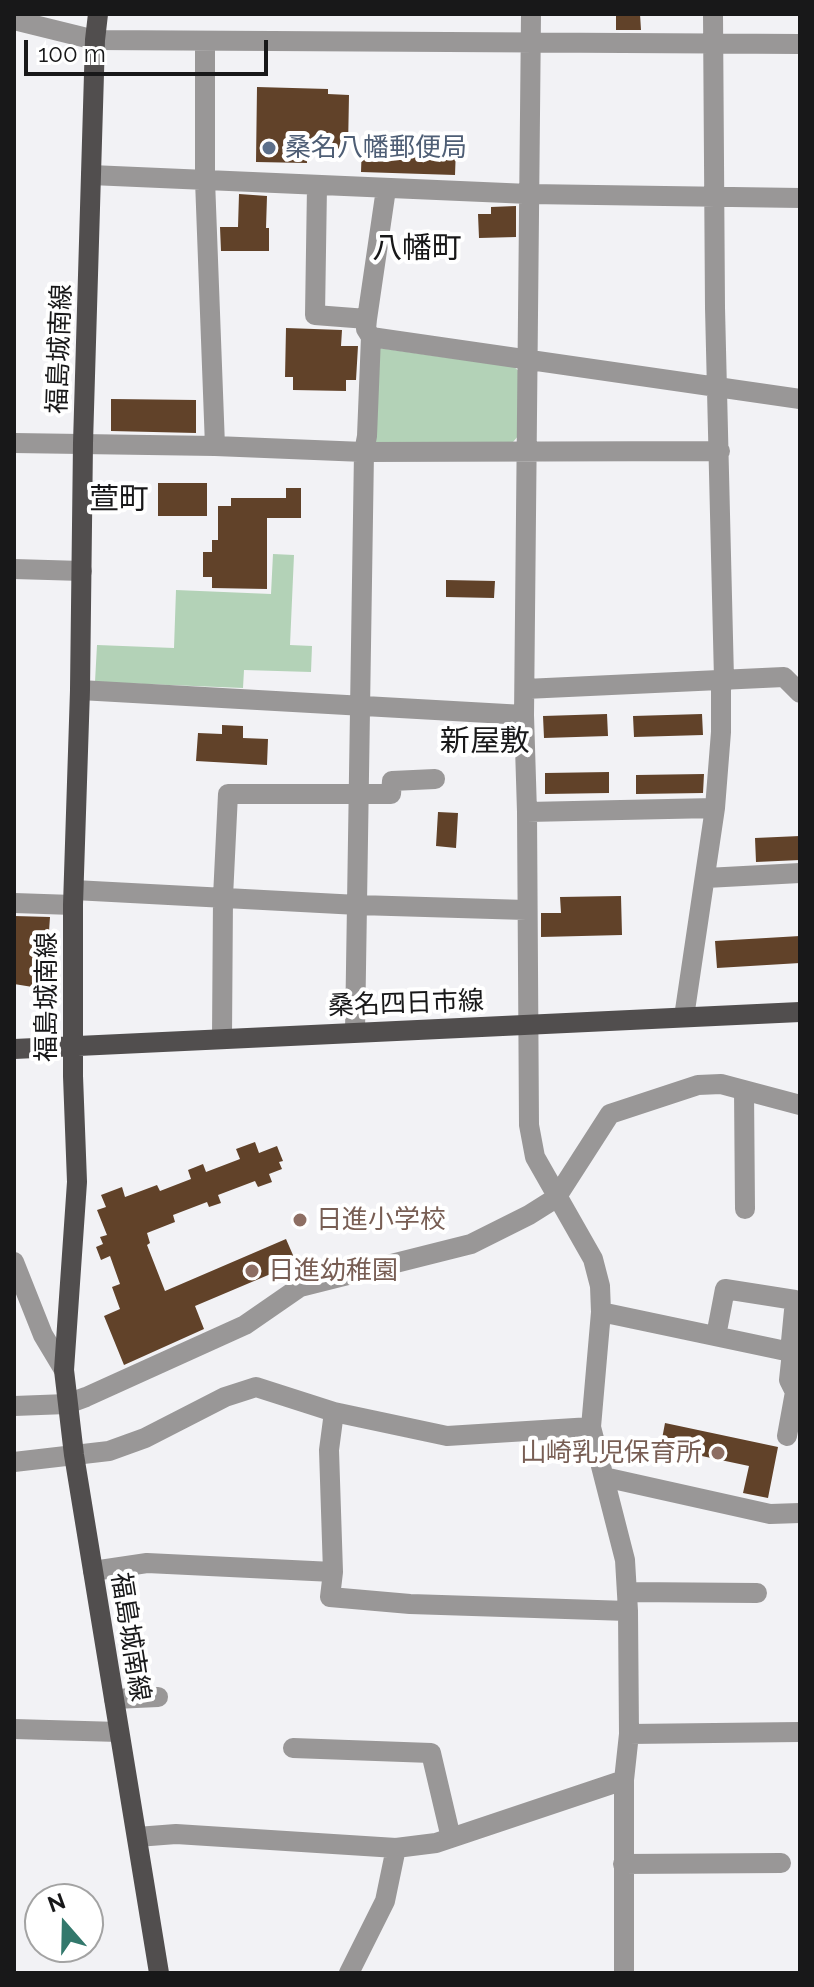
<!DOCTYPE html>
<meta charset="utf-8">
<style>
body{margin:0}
#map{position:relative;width:814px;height:1987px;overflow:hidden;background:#f2f2f5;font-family:Raleway,sans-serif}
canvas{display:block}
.frame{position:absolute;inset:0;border:16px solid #181819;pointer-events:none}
.north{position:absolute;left:24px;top:1883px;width:80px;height:80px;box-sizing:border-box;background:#fff;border:2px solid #a3a3a3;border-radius:50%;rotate:340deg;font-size:22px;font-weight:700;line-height:32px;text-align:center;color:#181819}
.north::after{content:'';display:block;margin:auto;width:28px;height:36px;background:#33786c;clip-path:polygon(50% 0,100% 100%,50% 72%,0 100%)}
.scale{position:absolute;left:24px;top:40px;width:244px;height:36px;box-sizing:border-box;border:4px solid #181819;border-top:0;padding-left:10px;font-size:24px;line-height:28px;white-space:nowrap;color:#181819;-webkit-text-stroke:6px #fff;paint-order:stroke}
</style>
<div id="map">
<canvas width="814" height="1987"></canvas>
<div class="frame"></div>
<div class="north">N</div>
<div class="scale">100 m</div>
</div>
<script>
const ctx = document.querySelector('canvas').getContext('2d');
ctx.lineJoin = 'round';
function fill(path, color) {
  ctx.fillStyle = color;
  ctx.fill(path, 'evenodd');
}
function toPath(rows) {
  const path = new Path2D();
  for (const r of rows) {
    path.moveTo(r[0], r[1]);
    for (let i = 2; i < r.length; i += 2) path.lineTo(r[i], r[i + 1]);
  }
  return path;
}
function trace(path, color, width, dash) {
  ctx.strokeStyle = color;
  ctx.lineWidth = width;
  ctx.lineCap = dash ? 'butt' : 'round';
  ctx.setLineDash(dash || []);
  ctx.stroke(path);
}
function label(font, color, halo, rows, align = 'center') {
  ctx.font = font + ' Raleway,"Noto Sans JP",sans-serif';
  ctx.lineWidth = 8;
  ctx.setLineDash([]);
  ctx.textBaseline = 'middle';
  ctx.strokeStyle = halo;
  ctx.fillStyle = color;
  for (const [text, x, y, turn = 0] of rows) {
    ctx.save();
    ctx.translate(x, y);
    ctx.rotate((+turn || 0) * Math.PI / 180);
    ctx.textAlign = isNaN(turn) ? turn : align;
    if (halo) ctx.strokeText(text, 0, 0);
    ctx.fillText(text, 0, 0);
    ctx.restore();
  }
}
fill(toPath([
 [379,348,514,367,520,372,520,434,513,442,376,442,372,437],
 [273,554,294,555,290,645,312,646,311,672,244,670,243,688,95,682,97,645,174,648,176,590,271,594]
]), '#b3d2b7');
fill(toPath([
 [616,14,640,14,641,30,616,30],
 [257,87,328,89,328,94,349,95,348,149,307,148,307,163,256,162],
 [362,143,456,147,455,175,361,172],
 [239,194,267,196,266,228,269,228,269,251,221,251,220,227,238,227],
 [516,206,516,237,479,238,478,214,491,214,491,207],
 [286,328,342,330,341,346,358,346,356,380,346,380,346,391,293,390,293,377,285,377],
 [111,399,196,400,196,433,111,431],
 [158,483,207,483,207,516,158,516],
 [286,488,301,488,301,518,267,518,267,589,212,588,212,577,203,577,203,552,212,552,212,540,218,540,218,506,231,506,231,498,286,498],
 [446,580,495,581,494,598,446,597],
 [607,714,608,736,544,738,543,716],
 [702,714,703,735,634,737,633,716],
 [222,725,243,726,243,738,268,739,267,765,196,761,198,733,222,734],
 [609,772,609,793,545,794,545,773],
 [704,774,703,793,636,794,636,775],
 [438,812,458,813,456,848,436,846],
 [800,836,800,860,756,862,755,838],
 [621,896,622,935,541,937,541,913,561,913,560,897],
 [14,916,50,917,45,989,14,984],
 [800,936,800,963,717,968,715,941],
 [255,1142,259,1153,277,1146,283,1161,279,1162,282,1169,269,1174,272,1182,258,1187,255,1181,218,1195,221,1203,209,1207,207,1202,173,1215,175,1222,147,1233,150,1243,147,1245,165,1291,286,1239,299,1269,276,1279,273,1273,195,1306,204,1329,124,1365,104,1316,120,1309,112,1287,120,1284,110,1256,101,1260,96,1247,103,1244,100,1237,107,1235,97,1210,106,1207,101,1195,122,1187,125,1197,157,1185,160,1191,191,1179,188,1170,203,1164,206,1172,240,1159,236,1149],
 [665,1423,778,1447,768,1498,743,1493,749,1466,664,1448,666,1440,662,1439]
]), '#614229');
trace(toPath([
 [531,14,524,715,527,812,529,1125,535,1157,593,1259,600,1286,601,1312,591,1427,625,1560,628,1611,629,1734,624,1780,624,1973],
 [14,20,95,40,800,44],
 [205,41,205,180,215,446],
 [91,175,529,194,800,198],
 [317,186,315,315,367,319,366,329,371,337,367,436,364,452,355,1032],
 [367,319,386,189],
 [371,337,800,399],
 [14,443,215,446,364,452,720,451],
 [14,569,82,571],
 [525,689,784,677,800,693],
 [80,690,524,715],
 [527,812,715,808],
 [706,878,800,873],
 [74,890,358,905,526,910],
 [14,903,73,905],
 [684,1017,715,808,721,732,721,689,724,679,715,308,713,14],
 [222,1037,223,897,228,794,391,794,392,781,435,779],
 [744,1090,745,1209],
 [14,1262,43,1335,64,1370],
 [601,1312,800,1354],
 [716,1336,725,1289,795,1300,790,1352],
 [14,1406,67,1404,86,1397,245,1325,300,1287,471,1244,529,1215,556,1198,610,1114,698,1085,721,1084,800,1105],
 [334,1412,329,1450,333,1572,330,1597,410,1604,628,1611],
 [787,1436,795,1392,789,1380,792,1352],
 [14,1462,109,1451,145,1438,225,1397,256,1387,334,1412,447,1436,591,1427],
 [604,1477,770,1514,800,1513],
 [93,1571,147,1563,333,1572],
 [627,1592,757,1593],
 [114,1699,158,1697],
 [14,1729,119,1732],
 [629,1734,800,1732],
 [293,1748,431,1753,451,1838],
 [137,1837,176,1834,396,1848,436,1843,624,1780],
 [623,1864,781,1863],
 [349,1973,385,1901,396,1848]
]), '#999797', 20);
trace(toPath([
 [98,14,95,40,83,443,80,690,73,905,73,1076,77,1182,64,1370,74,1455,159,1973],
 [14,1049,800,1012]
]), '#514e4e', 20);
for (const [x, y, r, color] of [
 [269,148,8,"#5c6f8a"],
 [300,1220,8,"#8d6e63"],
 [252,1271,8,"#8d6e63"],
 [718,1453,8,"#8d6e63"]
]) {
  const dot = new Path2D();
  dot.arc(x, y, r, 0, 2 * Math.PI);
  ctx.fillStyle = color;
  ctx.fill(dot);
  trace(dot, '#fff', 3);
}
label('26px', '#4e5e75', '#fff', [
 ["桑名八幡郵便局",285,148]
], 'left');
label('26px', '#181819', '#fff', [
 ["福島城南線",60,349,-88],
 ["福島城南線",47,997,-90],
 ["桑名四日市線",406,1004,-2],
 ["福島城南線",130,1637,81]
]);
label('26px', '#785e54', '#fff', [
 ["日進小学校",316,1220],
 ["日進幼稚園",268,1271],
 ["山崎乳児保育所",702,1453,"right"]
], 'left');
label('30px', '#181819', '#fff', [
 ["八幡町",417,249],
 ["萱町",119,500],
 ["新屋敷",485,742]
]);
</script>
